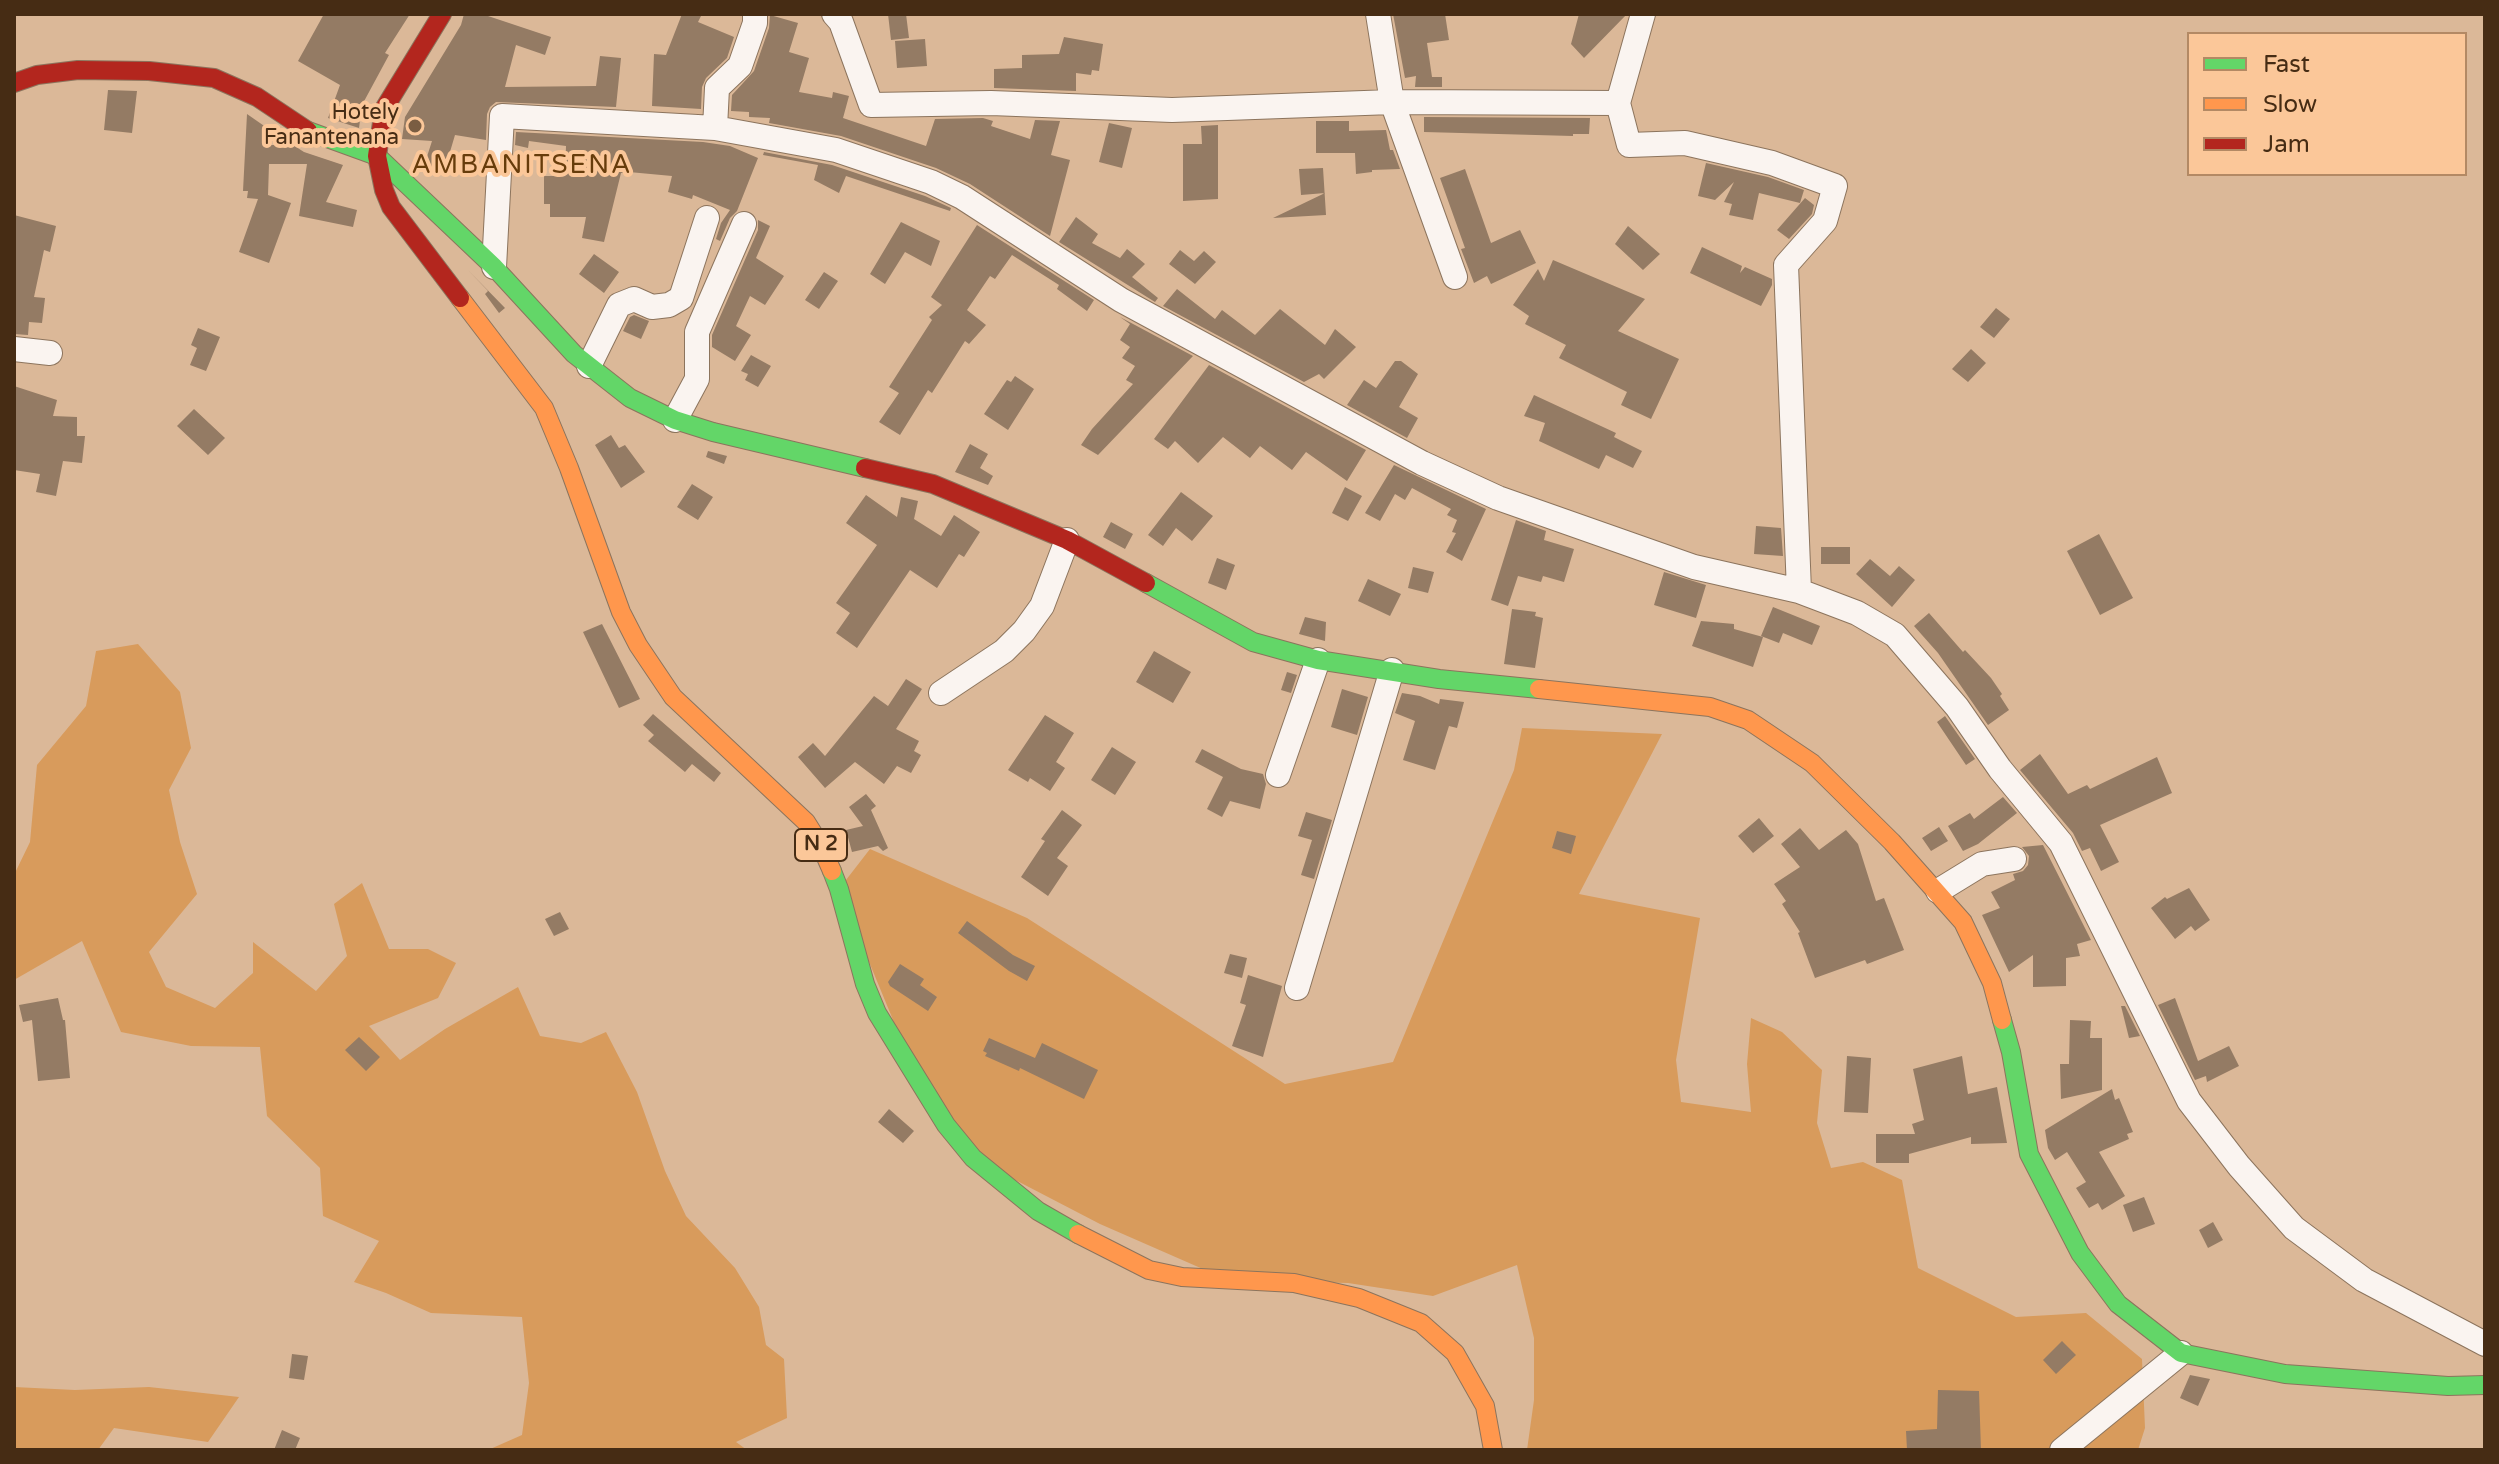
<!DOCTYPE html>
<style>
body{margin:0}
#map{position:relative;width:2499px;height:1464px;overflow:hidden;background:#dbb898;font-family:"Varela Round",sans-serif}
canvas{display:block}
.frame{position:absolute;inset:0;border:16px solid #462c14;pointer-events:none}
.legend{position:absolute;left:2187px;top:32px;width:280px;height:144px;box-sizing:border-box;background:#fbc799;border:2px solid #b38964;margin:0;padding:10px 14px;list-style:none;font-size:24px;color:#462c14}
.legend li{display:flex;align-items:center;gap:16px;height:40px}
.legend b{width:40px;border:2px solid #b38964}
</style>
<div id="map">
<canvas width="2499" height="1464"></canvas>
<div class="frame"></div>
<ul class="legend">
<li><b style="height:10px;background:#63d668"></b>Fast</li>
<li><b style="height:10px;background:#ff974d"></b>Slow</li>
<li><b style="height:10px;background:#b3261e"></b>Jam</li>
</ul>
</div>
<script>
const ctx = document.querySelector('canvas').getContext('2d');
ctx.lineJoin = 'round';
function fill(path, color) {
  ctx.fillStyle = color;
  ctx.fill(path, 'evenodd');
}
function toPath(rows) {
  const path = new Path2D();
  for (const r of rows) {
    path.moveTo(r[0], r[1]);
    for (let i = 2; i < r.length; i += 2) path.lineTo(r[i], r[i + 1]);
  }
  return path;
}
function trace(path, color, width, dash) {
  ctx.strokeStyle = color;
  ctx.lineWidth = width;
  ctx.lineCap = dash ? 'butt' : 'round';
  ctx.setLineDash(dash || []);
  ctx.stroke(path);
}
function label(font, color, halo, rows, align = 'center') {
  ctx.font = font + ' "Varela Round",sans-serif';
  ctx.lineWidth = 8;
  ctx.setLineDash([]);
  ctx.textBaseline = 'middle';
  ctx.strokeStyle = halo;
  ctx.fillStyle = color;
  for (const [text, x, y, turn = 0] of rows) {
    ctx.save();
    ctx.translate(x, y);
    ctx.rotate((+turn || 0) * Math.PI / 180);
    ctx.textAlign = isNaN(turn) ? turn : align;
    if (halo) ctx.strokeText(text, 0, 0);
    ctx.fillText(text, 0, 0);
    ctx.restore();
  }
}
fill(toPath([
 [138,644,180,692,191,748,169,790,180,842,197,894,149,952,166,987,215,1008,253,973,253,942,316,991,347,956,334,904,362,883,389,949,428,949,456,963,438,998,369,1026,400,1060,445,1029,518,987,540,1036,581,1043,606,1032,637,1092,665,1171,686,1216,735,1268,759,1307,766,1345,784,1359,787,1418,736,1442,747,1450,488,1450,522,1435,529,1383,522,1317,431,1313,386,1293,354,1282,379,1241,323,1216,320,1168,267,1116,260,1047,191,1046,121,1032,82,941,14,980,14,875,30,842,37,765,86,706,96,651],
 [1522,728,1662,734,1579,894,1700,918,1676,1060,1681,1102,1751,1112,1747,1064,1751,1018,1782,1032,1822,1070,1817,1123,1831,1168,1863,1162,1902,1180,1918,1268,2016,1317,2086,1313,2142,1359,2145,1428,2138,1450,1527,1450,1534,1400,1534,1338,1517,1265,1433,1296,1348,1283,1228,1280,1100,1224,973,1158,917,1078,839,889,870,849,902,863,1027,918,1285,1084,1393,1062,1514,770],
 [14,1387,75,1390,149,1387,239,1397,208,1442,114,1428,98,1450,14,1450]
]), '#d89b5c');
fill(toPath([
 [324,14,410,14,385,53,389,55,362,105,359,128,328,118,340,85,298,61],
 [464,14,482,14,551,37,545,55,516,45,505,87,596,86,600,56,621,58,616,107,496,102,490,107,487,114,486,140,455,135,444,172,424,166,432,141,402,139,405,117,461,25],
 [682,14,702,14,698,22,734,37,727,58,706,78,702,87,701,109,652,106,654,54,666,55],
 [888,14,906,14,909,38,891,40],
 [1393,14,1445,14,1449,40,1427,43,1432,77,1442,77,1442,87,1415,87,1416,76,1405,78],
 [1579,14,1627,14,1584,58,1571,44],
 [770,15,798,23,789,52,809,58,799,92,832,98,833,92,849,96,843,118,926,146,935,119,983,118,993,121,991,126,1030,139,1035,120,1060,121,1051,155,1070,160,1050,236,970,184,936,168,841,136,769,123,770,118,749,117,749,112,731,111,732,95,754,71,769,28],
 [1064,37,1103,44,1099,71,1092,70,1091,75,1076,73,1076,91,994,88,994,69,1022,68,1022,55,1059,54],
 [925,39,927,66,897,68,895,41],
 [108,90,137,91,132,133,104,130],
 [247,114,270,130,269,145,293,145,304,152,343,165,326,202,357,210,353,227,299,216,307,164,269,164,268,195,291,203,269,263,239,252,258,199,247,198,248,191,243,191],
 [1424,117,1590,118,1589,134,1573,134,1573,136,1424,132],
 [1316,121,1349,121,1349,131,1386,130,1390,150,1393,150,1400,169,1372,170,1372,172,1356,174,1355,153,1316,153],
 [1109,123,1132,128,1122,168,1099,162],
 [1218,125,1218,199,1183,201,1183,144,1202,144,1201,126],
 [516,132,703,142,730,146,758,158,737,211,730,218,720,241,716,239,721,223,730,210,693,195,692,199,668,192,672,176,629,172,621,173,604,242,582,238,586,217,550,217,550,204,544,204,544,176,565,176,566,146,529,141,528,148,515,145],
 [764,152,832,165,925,196,951,208,950,211,846,176,839,193,814,180,818,165,763,155],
 [1706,163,1768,177,1804,190,1800,203,1759,193,1753,220,1729,215,1732,204,1724,202,1734,182,1715,200,1698,196],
 [1323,168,1326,215,1273,218,1325,193,1301,195,1299,169],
 [1465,169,1491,243,1520,230,1536,263,1491,284,1487,276,1474,283,1461,249,1465,248,1440,178],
 [1805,198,1814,205,1812,214,1789,239,1777,230],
 [14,215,56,226,50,252,44,250,34,297,45,298,42,323,29,322,28,335,14,334],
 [1076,217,1098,234,1092,243,1120,258,1127,249,1145,264,1132,277,1158,298,1155,302,1059,242],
 [758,220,770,226,756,258,784,276,765,305,750,296,736,326,751,335,735,361,712,347,712,335,758,230],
 [901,222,940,241,931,266,905,252,885,284,870,274],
 [977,225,1094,300,1087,311,1057,289,1059,285,1012,255,995,279,990,276,967,310,986,325,969,344,965,341,932,393,928,390,900,435,879,422,899,393,889,387,932,320,929,317,942,305,931,297],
 [1628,226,1660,254,1643,270,1615,244],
 [1702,247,1742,266,1740,273,1745,267,1772,279,1772,285,1761,306,1690,273],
 [1180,250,1194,261,1204,251,1216,262,1195,284,1169,264],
 [594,254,619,272,604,293,579,274],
 [1553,260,1645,299,1618,331,1679,359,1651,419,1621,405,1627,392,1559,358,1566,345,1525,324,1529,316,1513,305,1538,269,1544,281],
 [468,270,505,308,499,313,485,294,488,291],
 [824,272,838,281,819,309,805,300],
 [1177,289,1215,319,1222,310,1255,335,1280,309,1325,345,1335,329,1356,347,1324,379,1319,374,1304,382,1163,306],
 [1996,308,2010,319,1994,338,1980,327],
 [634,315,649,321,641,339,623,331,630,317],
 [1120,317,1193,356,1098,455,1081,445,1092,429,1133,384,1126,380,1135,366,1122,358,1130,347,1120,340,1130,324],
 [198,328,220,337,206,371,190,365,197,348,191,345],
 [1971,349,1986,363,1968,382,1952,369],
 [751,355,771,366,758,387,745,380,748,374,741,371],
 [1395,361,1401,361,1418,374,1399,407,1418,418,1407,438,1347,405,1364,380,1376,388],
 [1209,365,1366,450,1347,481,1306,452,1292,470,1260,446,1250,458,1223,437,1198,463,1175,441,1168,449,1154,439],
 [1015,376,1034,389,1008,430,984,414,1007,380,1011,382],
 [14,386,57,400,53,416,77,417,77,436,85,436,82,463,63,461,56,496,36,492,40,474,14,470],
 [1534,395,1616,433,1614,437,1642,451,1633,468,1606,455,1599,469,1539,441,1545,423,1524,416],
 [194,409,225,438,208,455,177,426],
 [611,435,619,448,625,445,645,472,621,488,595,445],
 [970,444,988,454,980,468,993,476,988,485,955,472],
 [708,451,727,456,724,464,706,457],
 [1394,465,1486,509,1462,561,1446,552,1456,533,1452,532,1457,520,1447,515,1451,509,1412,488,1405,500,1395,494,1380,521,1365,513],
 [692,484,713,497,698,520,677,507],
 [1345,487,1362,496,1348,521,1332,513],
 [1181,492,1213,516,1192,541,1176,528,1163,546,1148,535],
 [866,495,897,517,901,497,918,501,914,519,941,536,954,515,980,532,964,557,959,554,937,588,910,570,857,648,836,633,850,613,836,603,877,545,846,523],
 [1516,520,1546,531,1544,540,1574,549,1564,582,1543,576,1541,582,1518,576,1508,606,1491,600],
 [1111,522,1133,534,1125,549,1103,537],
 [1756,526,1781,528,1783,556,1754,554],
 [2099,534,2133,598,2100,615,2067,551],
 [1821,547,1850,547,1850,564,1821,564],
 [1217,558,1235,565,1226,590,1208,583],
 [1870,559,1890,576,1899,566,1915,580,1892,607,1856,574],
 [1413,567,1434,572,1428,593,1408,588],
 [1664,572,1706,585,1696,618,1654,605],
 [1368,579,1401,594,1390,616,1358,601],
 [1773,607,1820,626,1812,645,1783,633,1779,643,1761,636],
 [1512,609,1536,612,1535,616,1543,618,1535,668,1504,664],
 [1929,613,1963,652,1965,650,1991,678,2002,694,2000,696,2009,710,1988,725,1938,653,1914,626],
 [1305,617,1326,622,1325,641,1299,634],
 [1701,621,1734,624,1734,629,1763,637,1753,667,1692,646],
 [602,624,640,699,619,708,583,632],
 [1154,651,1191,672,1173,703,1136,682],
 [1287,672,1297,675,1291,693,1281,690],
 [906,679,922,689,896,729,919,741,914,751,921,755,911,773,897,766,884,784,855,762,825,788,798,757,813,743,825,756,874,696,888,706],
 [1342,689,1368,697,1357,735,1331,727],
 [1402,693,1420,696,1439,704,1440,699,1464,702,1457,728,1449,726,1435,770,1403,760,1415,721,1395,713],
 [653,714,721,773,714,782,692,764,685,772,648,741,654,735,643,725],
 [1045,715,1074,733,1056,762,1065,768,1050,791,1030,778,1028,782,1008,770],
 [1945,716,1975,759,1966,765,1937,722],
 [1112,747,1136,762,1115,795,1091,780],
 [1202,749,1241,769,1263,774,1266,784,1260,809,1230,801,1222,817,1207,809,1223,777,1195,762],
 [2040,754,2068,794,2087,785,2090,789,2157,757,2172,793,2100,825,2119,862,2101,871,2090,848,2082,851,2073,833,2020,770],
 [866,794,876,806,871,810,888,848,883,851,878,846,852,852,846,830,863,826,849,807],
 [2003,797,2017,813,1978,844,1963,851,1948,826,1970,813,1974,819],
 [1062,810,1082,825,1057,858,1068,866,1048,896,1021,877,1045,841,1041,839],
 [1306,812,1332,820,1314,879,1301,875,1312,840,1298,836],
 [1759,818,1774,836,1753,853,1738,836],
 [1939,827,1948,841,1931,851,1922,838],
 [1800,828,1819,850,1846,830,1858,844,1876,901,1884,898,1904,950,1867,964,1865,960,1815,978,1798,933,1800,932,1782,904,1786,901,1774,884,1800,867,1781,844],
 [1557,831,1576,836,1571,854,1552,848],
 [2043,845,2091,940,2077,944,2080,956,2066,958,2066,986,2033,987,2033,955,2009,972,1982,915,2000,908,1991,892,2015,880,2013,874,2023,871,2028,865,2029,856,2022,847],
 [2189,888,2210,920,2195,931,2191,926,2175,939,2151,908,2165,897,2167,899],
 [560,912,569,929,554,936,545,919],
 [967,921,1013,955,1035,966,1027,981,1009,971,958,933],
 [1230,954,1247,958,1242,978,1224,973],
 [900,964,924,979,920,985,937,997,928,1011,890,986,888,982],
 [1248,975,1282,986,1263,1057,1232,1046,1246,1005,1240,1003],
 [58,998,63,1020,65,1020,70,1078,38,1081,32,1020,23,1022,19,1005],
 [2175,998,2198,1061,2229,1046,2239,1066,2207,1082,2206,1076,2195,1080,2158,1005],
 [2121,1006,2125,1006,2140,1036,2129,1038],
 [2070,1020,2091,1021,2090,1038,2102,1038,2102,1090,2061,1099,2060,1064,2069,1064],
 [359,1037,380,1057,366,1071,345,1050],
 [989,1038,1035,1058,1042,1043,1098,1070,1084,1099,1020,1068,1019,1071,985,1056,987,1053,983,1051],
 [1847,1056,1871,1058,1868,1113,1844,1112],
 [1962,1056,1968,1094,1997,1087,2007,1143,1971,1144,1971,1137,1909,1154,1909,1163,1876,1163,1876,1134,1915,1134,1912,1124,1924,1120,1913,1069],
 [2112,1089,2115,1100,2119,1098,2133,1132,2127,1134,2129,1139,2099,1152,2125,1196,2102,1210,2098,1203,2089,1208,2076,1188,2086,1182,2067,1152,2055,1160,2048,1148,2045,1130],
 [889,1109,914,1131,903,1143,878,1122],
 [2144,1197,2155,1224,2133,1232,2123,1205],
 [2213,1222,2223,1240,2208,1248,2199,1230],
 [2062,1341,2076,1355,2056,1374,2043,1360],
 [292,1354,308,1356,304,1380,289,1378],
 [2190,1375,2210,1379,2198,1406,2180,1398],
 [1938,1390,1979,1391,1981,1450,1907,1450,1906,1431,1937,1429],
 [282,1430,300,1438,295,1450,274,1450]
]), '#947b64');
const street = toPath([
 [834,14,841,22,871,105,991,103,1172,110,1392,102,1618,103],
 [1378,14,1392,102,1455,277],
 [1643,14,1618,103,1629,145,1685,143,1772,163,1835,186,1825,221,1786,265,1799,591],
 [715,128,717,88,740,66,755,23,755,14],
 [494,267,502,116,715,128,836,150,931,182,962,197,1121,300,1422,463,1498,498,1694,567,1799,591,1857,613,1895,635,1957,707,2000,769,2061,843,2189,1101,2239,1166,2294,1228,2364,1280,2485,1344],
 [14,349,50,353],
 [589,366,619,305,634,299,652,307,669,305,681,298,707,218],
 [675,420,697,379,697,332,744,224],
 [941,693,1004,651,1024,631,1042,606,1067,540],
 [1278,775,1318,660],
 [1938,891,1982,864,2014,859],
 [1297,988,1392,670],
 [2062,1450,2181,1353]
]);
const fast = toPath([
 [308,131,377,156,494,267,574,354,630,398,675,420,713,432,865,468],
 [1146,583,1253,642,1318,660,1439,679,1539,689],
 [832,871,839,889,865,984,877,1013,946,1125,973,1158,1038,1211,1078,1234],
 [2002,1020,2011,1052,2029,1154,2080,1253,2118,1304,2181,1353,2285,1374,2448,1386,2485,1385]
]);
const slow = toPath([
 [460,298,544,408,569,468,621,612,638,645,673,697,806,822,821,846,832,871],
 [1539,689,1710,707,1748,720,1812,763,1892,842,1963,922,1992,983,2002,1020],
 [1078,1234,1149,1270,1182,1277,1294,1283,1359,1298,1421,1323,1455,1353,1485,1406,1493,1450]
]);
const jam = toPath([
 [442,14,384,109,377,156,384,190,391,207,460,298],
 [14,83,37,75,78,70,149,71,214,78,257,97,308,131],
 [865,468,933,484,1067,540,1146,583]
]);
trace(street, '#8c745d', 26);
trace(fast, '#8c745d', 20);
trace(slow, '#8c745d', 20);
trace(jam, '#8c745d', 20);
trace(street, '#faf4f0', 24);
trace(fast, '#63d668', 18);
trace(slow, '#ff974d', 18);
trace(jam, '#b3261e', 18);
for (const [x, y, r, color] of [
 [415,126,8,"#7a5d42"]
]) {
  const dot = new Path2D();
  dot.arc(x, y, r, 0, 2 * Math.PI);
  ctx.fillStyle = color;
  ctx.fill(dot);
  trace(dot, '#fbc799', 3);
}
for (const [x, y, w] of [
 [821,845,52]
]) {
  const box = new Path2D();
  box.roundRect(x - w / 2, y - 16, w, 32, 6);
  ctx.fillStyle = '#fbc799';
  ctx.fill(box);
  trace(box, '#462c14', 2);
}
label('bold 20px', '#462c14', null, [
 ["N 2",821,845]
]);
label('22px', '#462c14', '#fbc799', [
 ["Hotely",399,113],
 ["Fanantenana",399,138]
], 'right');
ctx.letterSpacing = '2px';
label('26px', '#673c0b', '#fbc799', [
 ["AMBANITSENA",522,166]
]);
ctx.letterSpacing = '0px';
</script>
